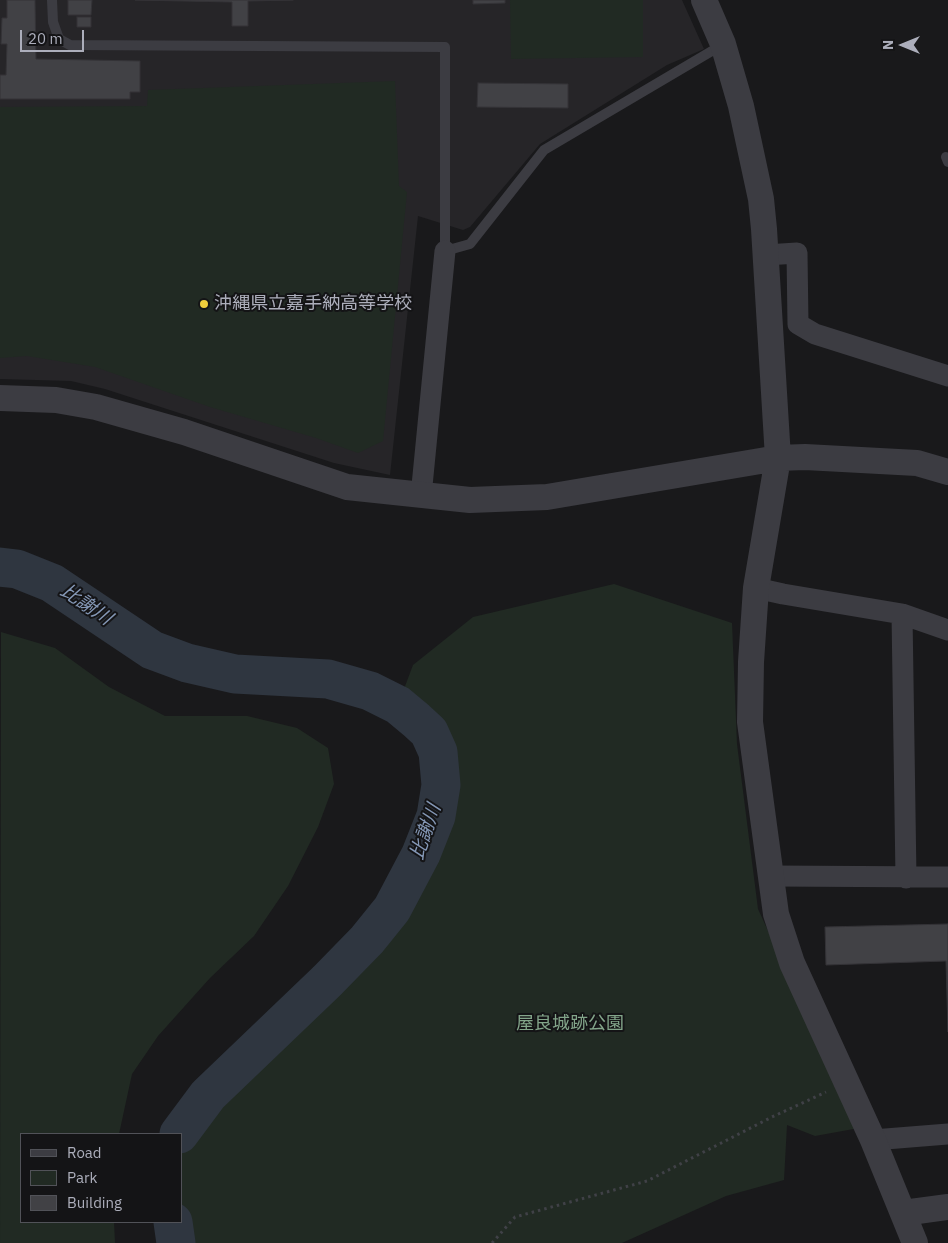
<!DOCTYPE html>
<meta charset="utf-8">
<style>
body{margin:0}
#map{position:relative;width:948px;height:1243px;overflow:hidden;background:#19191b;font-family:"IBM Plex Sans",sans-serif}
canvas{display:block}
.legend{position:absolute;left:20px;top:1133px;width:162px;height:90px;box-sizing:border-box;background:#141416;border:1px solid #515258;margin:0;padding:6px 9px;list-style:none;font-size:15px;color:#acaebb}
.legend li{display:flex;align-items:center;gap:10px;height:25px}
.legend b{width:25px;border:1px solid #515258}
.north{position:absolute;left:878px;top:20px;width:50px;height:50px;-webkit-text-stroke:4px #141416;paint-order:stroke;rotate:270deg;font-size:14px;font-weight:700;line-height:20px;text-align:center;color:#acaebb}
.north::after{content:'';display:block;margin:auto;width:18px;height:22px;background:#acaebb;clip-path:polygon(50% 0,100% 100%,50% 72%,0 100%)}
.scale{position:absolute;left:20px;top:30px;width:64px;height:22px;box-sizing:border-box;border:2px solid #acaebb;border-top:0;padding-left:6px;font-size:15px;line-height:18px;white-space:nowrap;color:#acaebb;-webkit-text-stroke:4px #141416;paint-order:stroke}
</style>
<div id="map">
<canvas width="948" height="1243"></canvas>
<ul class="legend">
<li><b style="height:6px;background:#3c3c42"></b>Road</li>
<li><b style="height:14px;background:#212a23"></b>Park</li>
<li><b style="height:14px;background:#414145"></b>Building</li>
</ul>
<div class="north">N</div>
<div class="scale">20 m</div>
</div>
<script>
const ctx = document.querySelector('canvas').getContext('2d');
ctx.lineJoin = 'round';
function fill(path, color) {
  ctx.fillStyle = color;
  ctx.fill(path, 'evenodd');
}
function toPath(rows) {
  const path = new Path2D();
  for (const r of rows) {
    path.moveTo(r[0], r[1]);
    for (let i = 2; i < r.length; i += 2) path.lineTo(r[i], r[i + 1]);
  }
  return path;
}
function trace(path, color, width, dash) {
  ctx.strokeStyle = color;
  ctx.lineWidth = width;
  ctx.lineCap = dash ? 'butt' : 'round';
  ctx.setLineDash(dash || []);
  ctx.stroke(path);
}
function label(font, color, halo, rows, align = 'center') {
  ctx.font = font + ' "IBM Plex Sans","Noto Sans JP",sans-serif';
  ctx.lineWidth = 4;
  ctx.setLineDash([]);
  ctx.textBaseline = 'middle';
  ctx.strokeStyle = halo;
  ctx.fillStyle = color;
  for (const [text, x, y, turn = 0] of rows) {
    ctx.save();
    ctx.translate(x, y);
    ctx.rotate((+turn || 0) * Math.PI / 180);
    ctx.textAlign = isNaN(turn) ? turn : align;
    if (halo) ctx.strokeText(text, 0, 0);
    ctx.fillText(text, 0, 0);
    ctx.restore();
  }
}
fill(toPath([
 [0,0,682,0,704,49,667,65,540,144,470,227,463,230,418,216,390,475,334,463,105,389,71,381,0,379]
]), '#262528');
fill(toPath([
 [510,0,643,0,643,57,511,59],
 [395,81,399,186,407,192,383,441,358,453,316,438,210,407,95,367,27,356,0,358,0,107,147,106,148,90],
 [614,584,732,623,737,744,758,909,859,1128,815,1136,787,1125,784,1180,726,1196,622,1243,174,1243,172,1222,181,1222,181,1136,199,1107,327,981,413,870,441,785,429,732,398,705,413,665,473,617],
 [1,632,55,648,109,687,165,716,247,716,297,728,328,748,334,784,318,827,288,886,254,936,210,978,158,1036,132,1074,119,1134,21,1134,21,1222,114,1222,115,1243,0,1243]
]), '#212a23');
trace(toPath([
 [0,567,17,569,52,583,152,650,187,663,235,674,328,679,370,691,398,705,416,720,429,732,438,752,441,785,436,816,421,854,392,909,367,940,327,981,208,1095,179,1134],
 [173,1222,176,1243]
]), '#2f3640', 39);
const building = toPath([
 [7,0,35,0,36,59,140,61,140,92,130,92,130,99,0,99,0,75,6,75,7,44,1,44,2,18,7,18,7,0],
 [68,0,92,0,91,15,68,15,68,0],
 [293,0,248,1,248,26,232,26,232,2,135,0,293,0],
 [473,0,505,0,505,3,473,4,473,0],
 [77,17,91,17,91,27,77,27,77,17],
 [478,83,568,84,568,108,477,107,478,83],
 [948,924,948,1032,946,961,826,965,825,927,948,924]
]);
fill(building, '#414145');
trace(building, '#343337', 1);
trace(toPath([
 [492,1243,515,1217,647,1181,772,1117,826,1092]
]), '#404147', 3, [2.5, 4]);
trace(toPath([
 [52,0,53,22,59,39,70,45,445,47,445,251,470,244,544,150,722,45],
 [946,157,948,162]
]), '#3c3c42', 10);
trace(toPath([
 [766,255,797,253,798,324,815,334,948,376],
 [421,496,445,251],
 [756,588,783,594,902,614,948,630],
 [902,614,906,878],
 [771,876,948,877],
 [873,1140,948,1134]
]), '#3c3c42', 21);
trace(toPath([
 [704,0,723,44,741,106,761,199,764,229,778,458,756,588,751,662,750,722,776,914,792,963,873,1140,915,1243],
 [0,398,56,400,96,407,184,432,347,487,470,500,547,497,778,458,805,457,917,463,948,472],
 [903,1213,948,1207]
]), '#3c3c42', 26);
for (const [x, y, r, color] of [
 [204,304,5,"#f0cd3c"]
]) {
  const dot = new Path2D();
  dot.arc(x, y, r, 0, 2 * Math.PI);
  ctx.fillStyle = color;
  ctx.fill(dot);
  trace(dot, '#141416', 2);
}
label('18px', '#acaebb', '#141416', [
 ["沖縄県立嘉手納高等学校",214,304]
], 'left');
label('18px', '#83a58a', '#141416', [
 ["屋良城跡公園",570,1024]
]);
label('italic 19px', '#8497b5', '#141416', [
 ["比謝川",86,605,34],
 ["比謝川",426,832,-71]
]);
</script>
